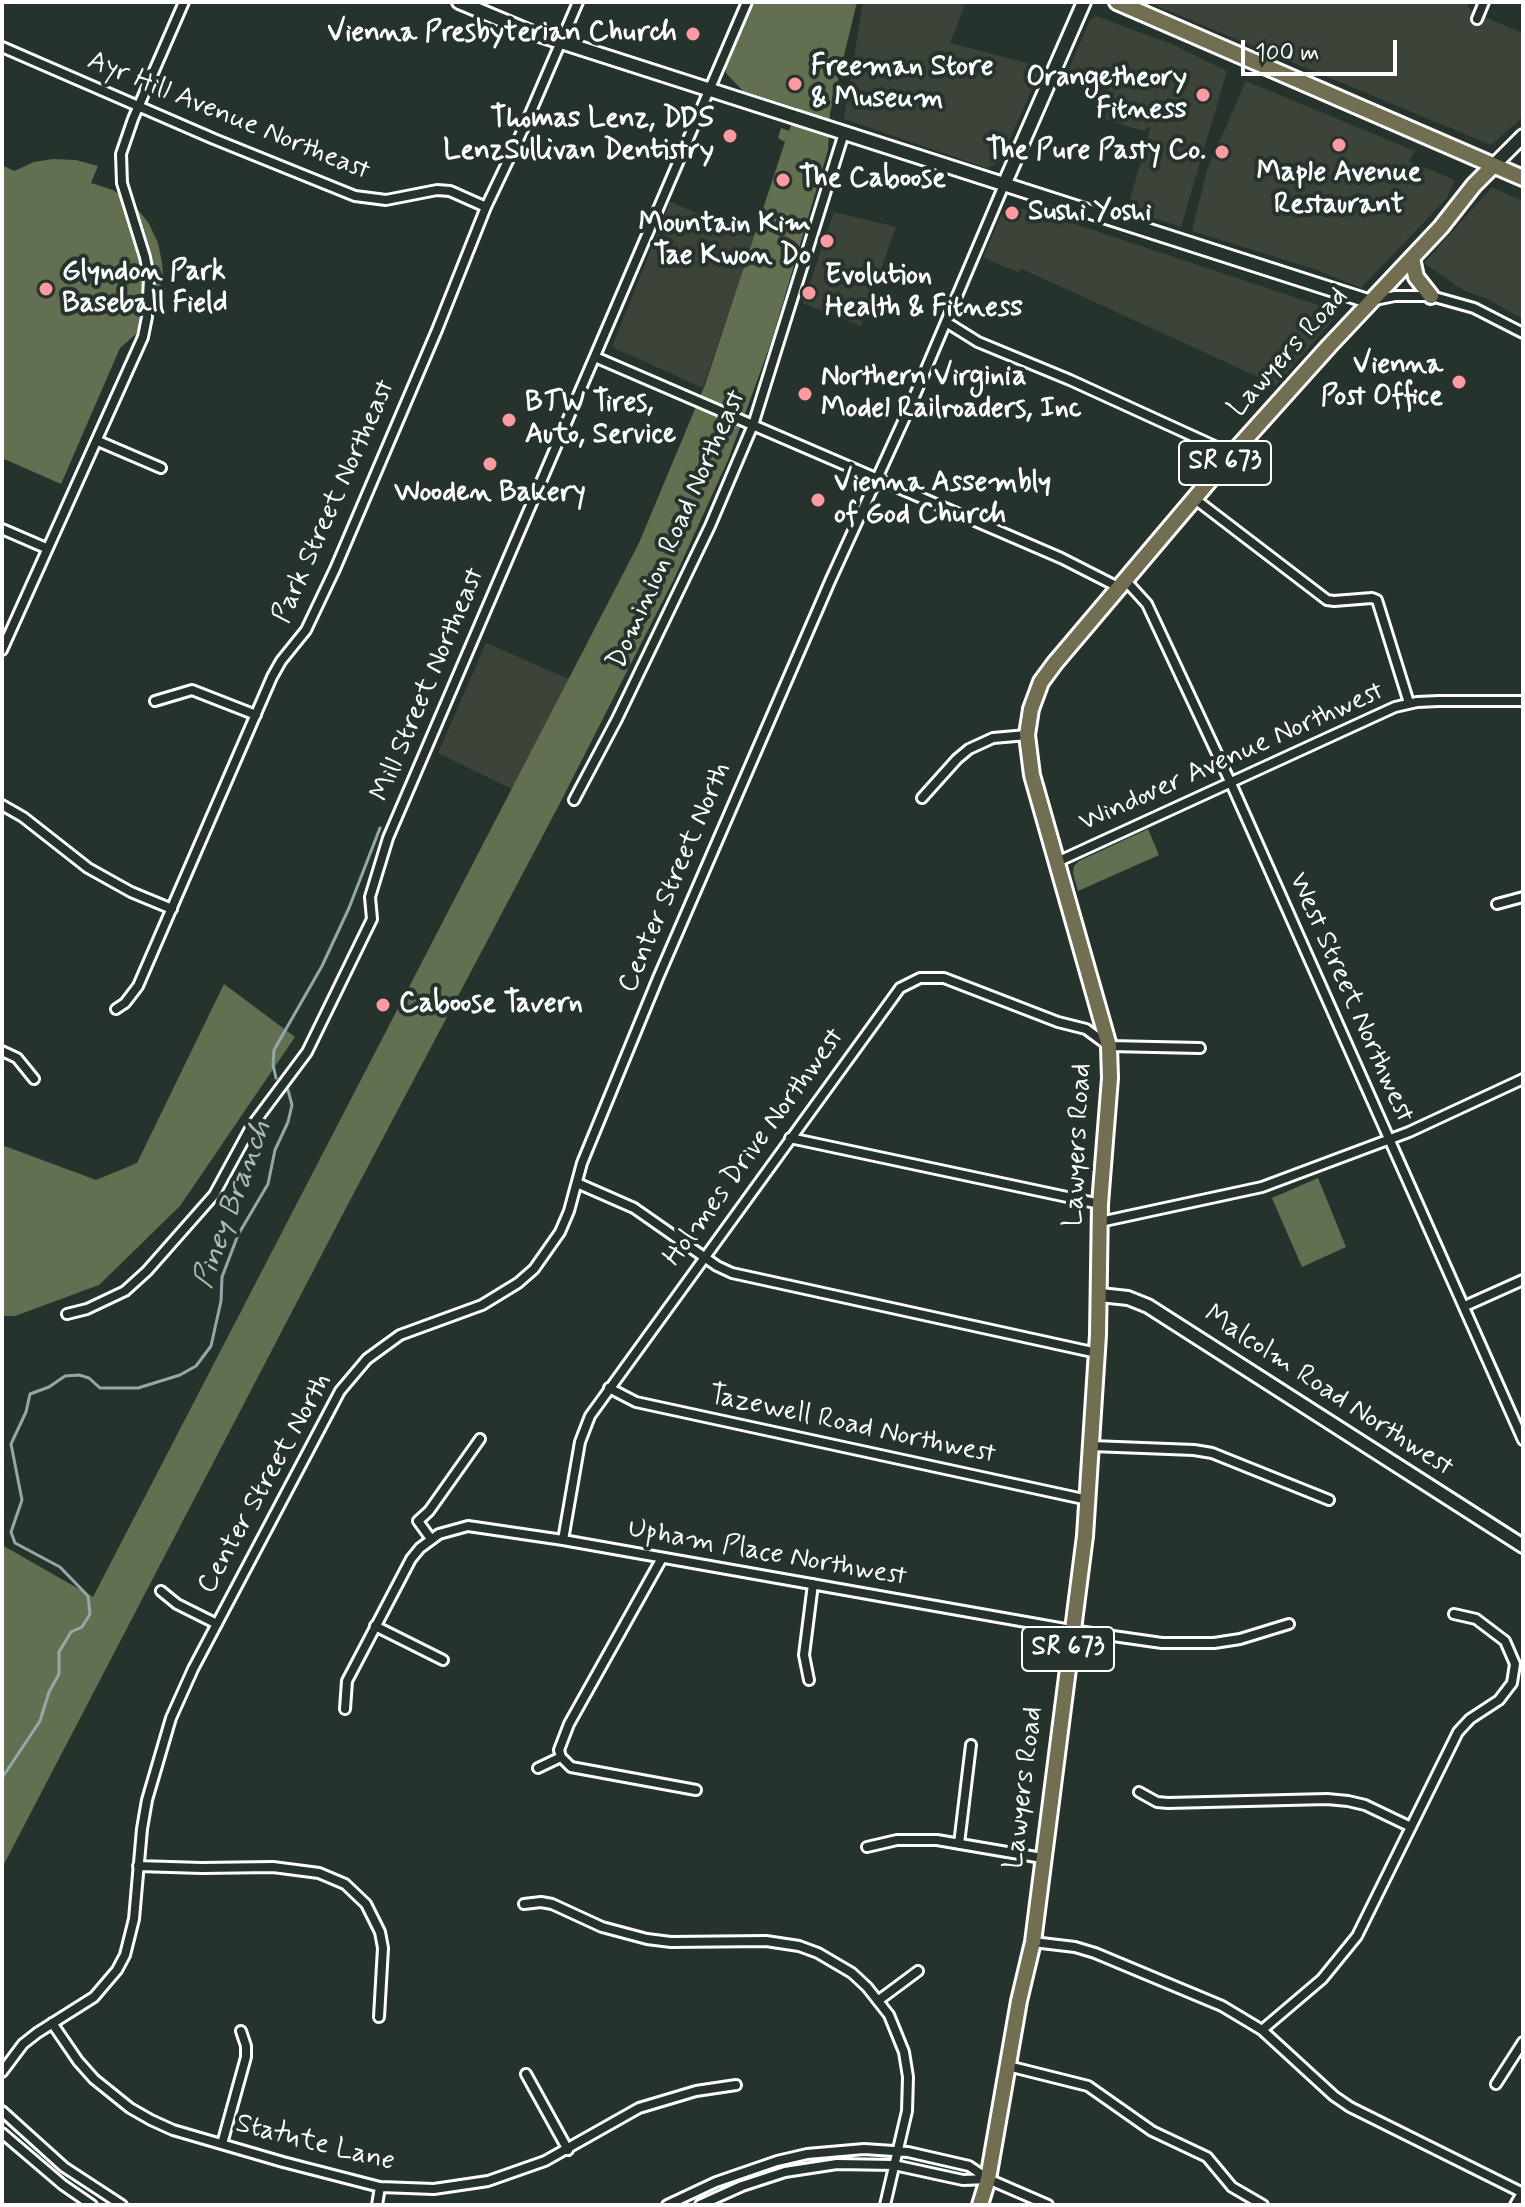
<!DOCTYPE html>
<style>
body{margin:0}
#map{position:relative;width:1525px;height:2207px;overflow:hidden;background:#26332d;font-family:Mynerve,sans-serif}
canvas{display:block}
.frame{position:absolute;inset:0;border:4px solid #fff;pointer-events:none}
.scale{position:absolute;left:1241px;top:40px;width:156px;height:36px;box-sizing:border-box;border:4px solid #fff;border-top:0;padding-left:10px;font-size:24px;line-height:28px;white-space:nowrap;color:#fff;-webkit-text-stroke:6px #26332d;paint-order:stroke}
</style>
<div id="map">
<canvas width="1525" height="2207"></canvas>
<div class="frame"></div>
<div class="scale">100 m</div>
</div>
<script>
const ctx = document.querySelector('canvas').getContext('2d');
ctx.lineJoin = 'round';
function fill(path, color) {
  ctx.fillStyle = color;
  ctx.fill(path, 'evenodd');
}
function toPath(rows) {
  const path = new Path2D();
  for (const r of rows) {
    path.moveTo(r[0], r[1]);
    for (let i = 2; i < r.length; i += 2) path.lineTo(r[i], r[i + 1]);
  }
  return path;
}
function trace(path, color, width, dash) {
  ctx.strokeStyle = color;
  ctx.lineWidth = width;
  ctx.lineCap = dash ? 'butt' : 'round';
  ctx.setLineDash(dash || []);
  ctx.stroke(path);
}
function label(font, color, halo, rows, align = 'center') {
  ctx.font = font + ' Mynerve,sans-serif';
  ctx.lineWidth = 8;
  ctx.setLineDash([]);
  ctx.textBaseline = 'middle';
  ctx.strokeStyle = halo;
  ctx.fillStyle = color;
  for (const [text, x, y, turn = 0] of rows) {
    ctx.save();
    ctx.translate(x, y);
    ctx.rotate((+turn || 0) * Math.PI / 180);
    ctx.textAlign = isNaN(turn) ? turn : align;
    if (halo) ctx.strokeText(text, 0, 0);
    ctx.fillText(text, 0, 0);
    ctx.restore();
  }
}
fill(toPath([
 [863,2,966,2,950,43,1042,67,999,163,987,168,844,119],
 [1147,2,1465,2,1470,9,1486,18,1523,33,1523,117,1491,145],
 [1096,16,1174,45,1227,71,1181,227,1127,210,1151,126,1143,131,1105,119,1114,93,1065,78,1090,20],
 [1246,81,1415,151,1408,161,1455,180,1446,199,1361,288,1317,270,1192,231,1208,167],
 [1492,187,1523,201,1523,319,1487,299,1463,290,1424,263],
 [670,202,754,236,703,388,612,347],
 [1006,204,1072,223,1327,308,1332,313,1331,322,1276,385,1022,269,1017,272,983,257],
 [834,212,896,227,861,326,803,303],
 [486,643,571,680,514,790,438,753]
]), '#3c4339');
fill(toPath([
 [752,2,857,2,830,113,828,150,772,340,728,460,674,579,559,805,346,1208,2,1868,2,1545,93,1597,639,543,705,385,785,142,778,138,781,128,789,131,797,108,743,91,726,73,725,63],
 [53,159,76,160,98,166,91,183,113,190,133,204,148,222,158,243,162,262,163,276,156,304,142,329,120,348,61,484,2,458,2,165,14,171,34,162],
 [1148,829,1159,855,1078,891,1073,873,1074,866,1079,861],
 [224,984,295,1037,180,1206,99,1285,15,1316,2,1316,2,1145,96,1180,137,1163],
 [1318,1178,1346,1247,1302,1267,1272,1198]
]), '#626f50');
trace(toPath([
 [276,1078,273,1065,274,1050,322,966,349,908,380,828],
 [2,1778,40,1721,49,1692,59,1674,59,1652,71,1632,82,1627,90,1614,88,1596,60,1567,15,1543,11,1532,22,1500,11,1444,26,1412,30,1394,49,1387,65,1376,79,1375,89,1378,100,1388,138,1388,180,1375,196,1366,211,1346,221,1301,222,1277,238,1235,268,1184,275,1150,288,1122,292,1105,288,1090]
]), '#92a9a7', 3);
const street = toPath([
 [1477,19,1484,2],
 [2,47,214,139,355,196,386,200,437,190,450,191,486,207],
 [1375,300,1395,296,1431,296,1474,308,1523,333],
 [946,322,978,342,1070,380,1232,454],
 [595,357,1061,558,1120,588],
 [98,441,161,468],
 [1195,499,1327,600,1334,601,1372,598,1377,600,1409,703],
 [2,529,46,548],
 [1126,581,1147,604,1234,790,1523,1440],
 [2,650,143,337,147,317,149,278,145,257,122,183,121,154,133,119,184,2],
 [155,701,192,690,256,715],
 [922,798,957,759,969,749,993,738,1027,735],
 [574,800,617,719,710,526,753,425,844,133],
 [2,805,23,817,88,868,131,892,172,909],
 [1057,862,1395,707,1417,702,1439,701,1523,701],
 [1497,904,1523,897],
 [116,1009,125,1003,138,986,272,677,281,661,306,630,335,569,437,330,486,207,526,123,578,2],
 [2,1051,17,1058,34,1079],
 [790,1138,1100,1204],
 [577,1183,634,1208,717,1266,732,1273,1097,1353],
 [1100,1222,1262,1187,1409,1132,1523,1079],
 [1465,1306,1523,1280],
 [67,1314,87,1309,125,1291,147,1271,214,1195,251,1127,307,1052,372,919,370,897,388,838,747,2],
 [609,1388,636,1402,1088,1500],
 [1092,1446,1194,1450,1212,1453,1329,1500],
 [431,1539,418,1521,429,1511,480,1439],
 [563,1540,580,1442,590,1416,900,988,920,978,944,978,1058,1022,1086,1029,1109,1046,1200,1048],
 [662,1558,569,1724,559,1750,561,1757,571,1767,696,1790],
 [161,1591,177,1604,217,1624],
 [375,1626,443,1660],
 [809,1680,804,1655,813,1584],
 [345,1709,347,1681,411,1559,420,1548,439,1534,468,1526,563,1540,1071,1630,1162,1643,1214,1643,1240,1639,1289,1624],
 [538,1768,561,1757],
 [1139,1792,1157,1802,1168,1803,1327,1799,1348,1801,1365,1805,1411,1827],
 [959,1844,971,1745],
 [867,1847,897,1840,937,1840,1042,1858],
 [138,1866,202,1868,273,1867,319,1873,345,1884,366,1904,380,1932,383,1948,379,2017],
 [524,1904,541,1902,552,1904,602,1927,647,1939,671,1942,766,1941,799,1946,818,1953,852,1973,867,1987,889,2015,904,2052,908,2077,907,2111,885,2205],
 [1033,1942,1075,1947,1095,1953,1222,2006,1262,2030,1334,2096,1350,2107,1523,2193],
 [879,2000,918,1971],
 [52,2023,78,2061,94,2079,130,2108,151,2120,173,2130,283,2162,380,2187,434,2189,488,2181,545,2161,639,2108,696,2091,736,2085],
 [1262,2030,1322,1979,1357,1936,1458,1732,1470,1719,1499,1700,1512,1683,1515,1664,1505,1641,1476,1619,1454,1614],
 [1008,2066,1088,2086,1152,2131,1207,2157,1232,2187,1263,2205],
 [2,2072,23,2044,37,2033,94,1997,117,1970,125,1955,134,1919,142,1829,147,1800,171,1718,193,1669,340,1391,367,1359,400,1335,482,1305,518,1283,534,1269,560,1232,569,1211,582,1163,658,978,831,579,912,402,1004,185],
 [526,2074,568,2150],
 [1496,2084,1523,2042],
 [2,2111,64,2167,122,2205],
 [2,2133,63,2185,92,2205],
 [222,2144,246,2057,246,2046,241,2031],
 [377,2205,380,2187],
 [667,2205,716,2182,777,2161,807,2154,864,2149,908,2152,969,2166,988,2179,1048,2205],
 [700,2205,742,2186,785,2172,837,2164,894,2165,963,2180,988,2179],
 [1515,2205,1522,2193]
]);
const secondary = toPath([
 [459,2,533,33,1371,302],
 [1493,166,1523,136],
 [1004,185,1084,2],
 [1100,1295,1128,1298,1148,1306,1523,1546]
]);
const primary = toPath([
 [1117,2,1523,178],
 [1412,258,1416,277,1431,296],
 [980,2205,988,2179,1019,2001,1033,1942,1085,1536,1098,1335,1100,1204,1110,1078,1109,1046,1032,775,1027,735,1031,709,1041,682,1055,663,1232,454,1329,346,1441,227,1474,185,1493,166]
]);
trace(street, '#fff', 14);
trace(secondary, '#fff', 18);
trace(primary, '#fff', 20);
trace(street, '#26332d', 8);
trace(secondary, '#26332d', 12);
trace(primary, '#726e52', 14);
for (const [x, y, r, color] of [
 [693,34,8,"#ff9aa2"],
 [795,84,8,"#ff9aa2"],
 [1203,95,8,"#ff9aa2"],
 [730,136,8,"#ff9aa2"],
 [1339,145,8,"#ff9aa2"],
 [1222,152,8,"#ff9aa2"],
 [783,180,8,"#ff9aa2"],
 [1012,213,8,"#ff9aa2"],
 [827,241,8,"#ff9aa2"],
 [46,289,8,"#ff9aa2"],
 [809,293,8,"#ff9aa2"],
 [1459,382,8,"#ff9aa2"],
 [805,394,8,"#ff9aa2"],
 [509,420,8,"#ff9aa2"],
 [490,464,8,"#ff9aa2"],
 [818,500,8,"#ff9aa2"],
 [383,1005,8,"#ff9aa2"]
]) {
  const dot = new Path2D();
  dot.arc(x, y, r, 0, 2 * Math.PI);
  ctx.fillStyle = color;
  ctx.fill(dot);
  trace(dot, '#26332d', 3);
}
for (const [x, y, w] of [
 [1225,463,92],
 [1068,1649,92]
]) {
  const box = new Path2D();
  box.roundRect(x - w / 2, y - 22, w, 44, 6);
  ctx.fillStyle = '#26332d';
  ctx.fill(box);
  trace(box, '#fff', 2);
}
label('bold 26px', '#fff', null, [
 ["SR 673",1225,463],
 ["SR 673",1068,1649]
]);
label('bold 28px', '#fff', '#26332d', [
 ["Vienna Presbyterian Church",677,34,"right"],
 ["Freeman Store",811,68],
 ["& Museum",811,100],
 ["Orangetheory",1187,79,"right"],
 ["Fitness",1187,111,"right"],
 ["Thomas Lenz, DDS",714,120,"right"],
 ["LenzSullivan Dentistry",714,152,"right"],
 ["The Pure Pasty Co.",1206,152,"right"],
 ["Maple Avenue",1339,174,"center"],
 ["Restaurant",1339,206,"center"],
 ["The Caboose",799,180],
 ["Sushi Yoshi",1028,213],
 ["Mountain Kim",811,225,"right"],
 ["Tae Kwon Do",811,257,"right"],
 ["Glyndon Park",62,273],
 ["Baseball Field",62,305],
 ["Evolution",825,277],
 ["Health & Fitness",825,309],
 ["Vienna",1443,366,"right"],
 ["Post Office",1443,398,"right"],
 ["Northern Virginia",821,378],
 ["Model Railroaders, Inc",821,410],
 ["BTW Tires,",525,404],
 ["Auto, Service",525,436],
 ["Vienna Assembly",834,484],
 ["of God Church",834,516],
 ["Wooden Bakery",490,494,"center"],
 ["Caboose Tavern",399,1005]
], 'left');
label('28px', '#fff', '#26332d', [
 ["Ayr Hill Avenue Northeast",228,117,22],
 ["Lawyers Road",1289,353,-48],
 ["Park Street Northeast",335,502,-66],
 ["Dominion Road Northeast",678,530,-66],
 ["Mill Street Northeast",429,685,-67],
 ["Windover Avenue Northwest",1232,758,-24],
 ["Center Street North",676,878,-67],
 ["West Street Northwest",1350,998,66],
 ["Lawyers Road",1079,1145,-87],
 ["Holmes Drive Northwest",755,1148,-54],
 ["Malcolm Road Northwest",1328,1392,33],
 ["Tazewell Road Northwest",852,1426,12],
 ["Center Street North",266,1484,-61],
 ["Upham Place Northwest",767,1554,10],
 ["Lawyers Road",1025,1788,-83],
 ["Statute Lane",315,2144,14]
]);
label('italic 30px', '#aebebd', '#26332d', [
 ["Piney Branch",234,1205,-70]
]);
</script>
